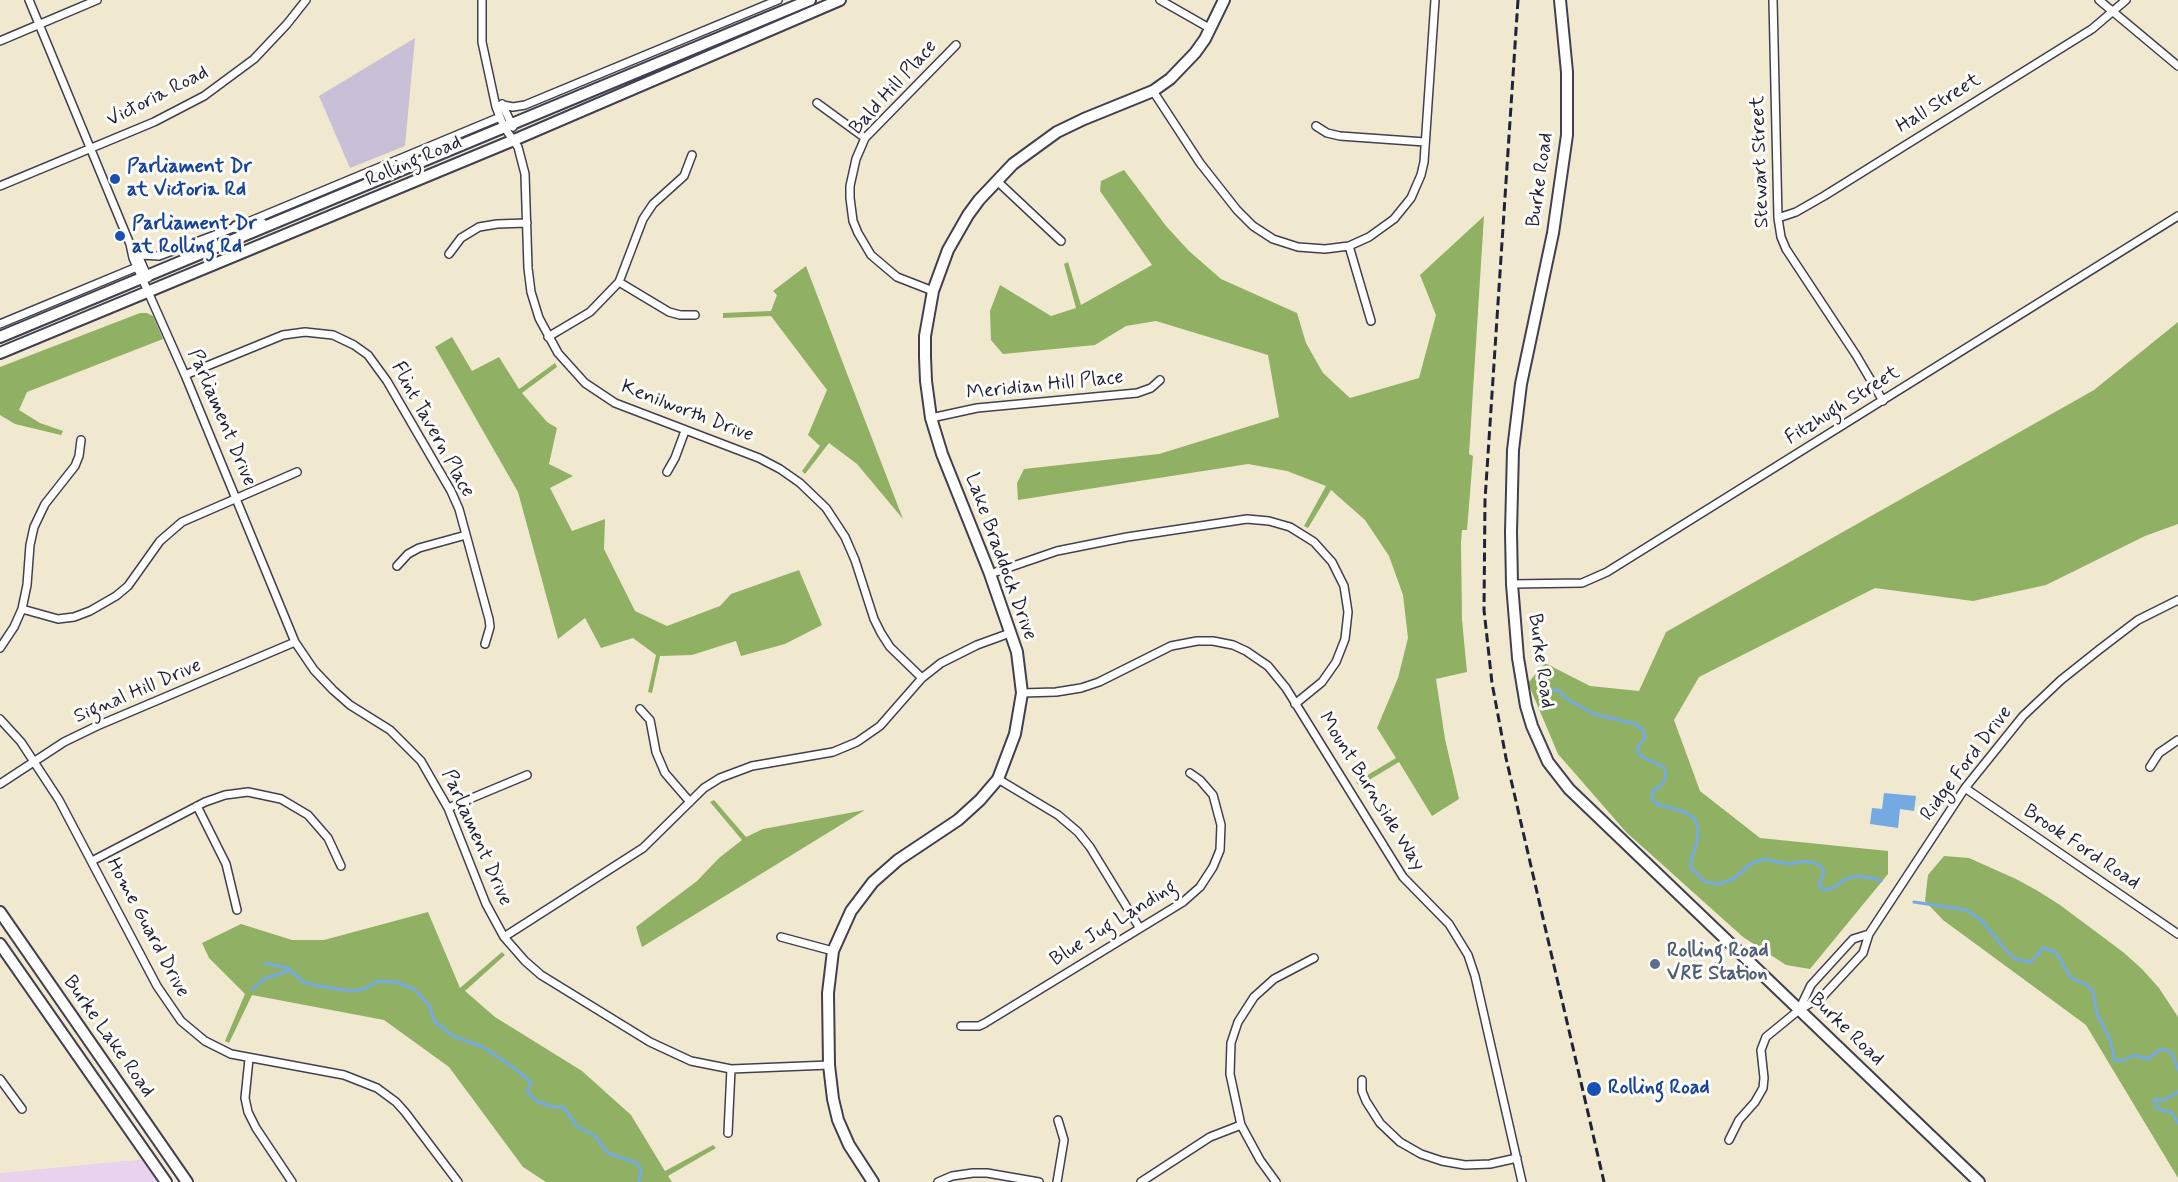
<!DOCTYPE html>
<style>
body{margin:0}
canvas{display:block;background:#f0e9d0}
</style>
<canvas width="2178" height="1182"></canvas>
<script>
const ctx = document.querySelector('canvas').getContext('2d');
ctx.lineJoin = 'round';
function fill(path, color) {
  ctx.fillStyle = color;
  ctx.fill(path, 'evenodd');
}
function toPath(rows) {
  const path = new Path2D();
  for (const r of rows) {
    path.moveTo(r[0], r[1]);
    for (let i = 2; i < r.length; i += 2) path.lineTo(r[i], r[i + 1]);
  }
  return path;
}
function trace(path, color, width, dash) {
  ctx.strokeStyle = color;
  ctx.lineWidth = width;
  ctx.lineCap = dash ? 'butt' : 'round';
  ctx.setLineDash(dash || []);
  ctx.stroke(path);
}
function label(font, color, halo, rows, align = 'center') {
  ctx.font = font + ' Mynerve,sans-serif';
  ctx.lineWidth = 6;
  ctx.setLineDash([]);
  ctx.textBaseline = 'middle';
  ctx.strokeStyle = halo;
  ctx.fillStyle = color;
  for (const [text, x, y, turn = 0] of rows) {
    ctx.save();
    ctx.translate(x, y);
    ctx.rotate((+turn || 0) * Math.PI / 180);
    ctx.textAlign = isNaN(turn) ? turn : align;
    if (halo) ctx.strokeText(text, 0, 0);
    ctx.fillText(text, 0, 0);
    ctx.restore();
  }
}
fill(toPath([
 [147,1159,163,1182,0,1182,0,1173]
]), '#e8d2ee');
fill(toPath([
 [415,38,405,146,350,168,319,96]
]), '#c9bfd7');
fill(toPath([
 [1124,170,1166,226,1189,251,1221,279,1297,313,1306,343,1323,373,1350,398,1419,378,1436,315,1420,275,1484,216,1469,454,1473,456,1467,530,1462,530,1461,542,1462,620,1467,672,1436,679,1445,739,1459,799,1432,816,1399,762,1359,786,1356,782,1396,758,1377,728,1398,678,1408,638,1403,595,1389,556,1365,520,1331,490,1308,528,1304,526,1326,486,1287,471,1248,464,1018,500,1017,483,1024,469,1159,454,1279,417,1268,355,1156,321,1126,326,1095,345,1003,354,991,340,990,311,1000,285,1051,316,1076,308,1064,264,1068,262,1081,305,1152,265,1100,191,1101,181],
 [806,266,846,371,903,519,857,464,829,443,805,474,802,471,820,446,808,435,827,390,771,316,723,318,723,313,771,311,777,295,773,291],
 [140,313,147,313,153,316,163,339,27,392,19,410,40,423,63,431,61,435,15,424,0,415,0,367],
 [2178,322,2178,524,2145,536,2046,585,1973,601,1875,588,1699,677,1674,720,1700,791,1760,838,1888,851,1888,874,1810,969,1786,965,1743,937,1626,832,1558,754,1528,683,1545,663,1590,686,1639,691,1666,632,2094,390],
 [452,337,472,371,499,357,519,389,555,363,557,367,522,393,547,422,557,428,549,464,573,476,550,488,572,531,605,519,604,549,635,611,667,626,720,606,731,594,799,570,822,625,785,644,741,656,736,641,692,655,660,656,652,693,648,692,656,655,633,638,601,648,585,618,558,639,518,492,435,347],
 [714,800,746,837,763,829,865,810,642,947,636,927,697,881,719,858,742,840,710,802],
 [1944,856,1969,858,2016,879,2038,891,2060,905,2123,952,2142,969,2159,988,2178,1017,2178,1178,2086,1025,1943,920,1925,901,1928,875],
 [428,912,460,988,502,952,505,955,465,991,495,1017,582,1071,631,1115,665,1171,713,1145,716,1148,668,1176,672,1182,546,1182,523,1167,449,1067,384,1020,252,995,229,1043,225,1041,245,994,209,958,202,943,241,924,292,940,324,940]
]), '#90b064');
fill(toPath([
 [1884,793,1916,796,1914,811,1900,809,1898,828,1870,824,1872,808,1882,809]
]), '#74a9e1');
trace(toPath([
 [1548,689,1559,691,1567,699,1594,714,1636,724,1643,730,1645,737,1637,749,1639,755,1665,768,1666,778,1661,785,1653,791,1652,798,1656,804,1685,812,1695,819,1698,828,1697,842,1691,859,1691,868,1705,882,1719,884,1733,879,1752,863,1764,859,1788,864,1806,861,1817,864,1822,867,1824,872,1819,884,1823,890,1833,888,1844,880,1856,876,1873,878,1881,881],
 [1914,902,1967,910,1983,922,2004,948,2015,959,2031,962,2043,948,2056,952,2071,978,2087,985,2093,992,2097,1014,2110,1039,2115,1061,2125,1060,2134,1055,2148,1059,2159,1050,2164,1049,2172,1053,2178,1070],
 [265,963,287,968,305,983,319,986,351,991,364,989,377,981,396,982,414,989,429,1005,435,1022,453,1036,483,1047,514,1068,531,1082,527,1091,535,1100,552,1107,563,1107,577,1126,595,1136,608,1153,637,1163,641,1170,639,1182],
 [252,990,264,979,290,970],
 [2178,1092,2164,1100,2156,1099,2154,1100,2157,1108,2172,1113,2178,1123]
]), '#74a9e1', 3);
const street = toPath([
 [29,0,130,244,133,258,185,375,295,642,314,670,333,690,350,705,390,730,421,761,448,808,486,904,504,937,525,961,541,975,650,1042,691,1061,731,1069,829,1065],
 [482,0,482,42,496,107,504,127,518,147,525,174,528,268,531,292,539,318,558,353,585,383,615,403,759,458,780,469,800,483,826,508,845,537,855,560,874,619,881,633,890,647,922,678],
 [1160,0,1211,29],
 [1773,0,1778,218,1781,237,1786,249,1856,355,1883,401],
 [2099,0,2178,66],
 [0,41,97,0],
 [1153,91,1200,163,1237,210,1253,226,1273,239,1298,247,1325,249,1349,246,1369,237,1394,219,1411,198,1421,175,1424,162,1435,0],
 [817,103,865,138],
 [502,104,513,127],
 [503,105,513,107,525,105,778,0],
 [1316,126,1327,133,1340,136,1425,142],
 [996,180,1061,241],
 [0,186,154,122,204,96,254,59,287,24,306,0],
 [1778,218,1796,212,1824,196,2092,29,2126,0],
 [1349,246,1371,321],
 [137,253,148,278],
 [449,254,461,238,479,227,497,224,527,223],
 [140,255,159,256,236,227,500,117],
 [619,282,669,312,680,315,695,315],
 [933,291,897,277,871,255,858,233,853,221,850,198,850,186,856,159,865,138,956,45],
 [0,324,137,267],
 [548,337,590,312,619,282,643,219,653,204,684,176,692,155],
 [185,375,283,335,305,332,333,335,354,345,368,355,387,381,451,491,459,509,489,619,490,627,485,644],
 [931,418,977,408,1137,393,1151,388,1160,380],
 [667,472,675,458,685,431],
 [397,566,408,554,419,548,466,535],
 [990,574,1057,551,1127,537,1247,519,1269,521,1290,527,1314,542,1332,562,1344,586,1348,612,1345,639,1336,662,1322,682,1295,704],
 [1512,584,1582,583,1607,572,2178,216],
 [22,609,58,619,74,617,90,611,116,596,128,586,160,541,182,522,297,472],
 [0,648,14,627,22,609,27,585,30,545,34,527,45,504,75,466,79,456,81,440],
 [1022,693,1056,692,1081,688,1099,682,1171,646,1197,641,1213,641,1233,645,1246,651,1268,666,1286,688,1403,877,1449,924,1468,955,1475,976,1522,1182],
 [640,709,650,720,656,752,665,773,690,802],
 [0,719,21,742,59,800,157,986,181,1021,205,1041,231,1054,344,1075,377,1088,396,1102,405,1112,458,1182],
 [2150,767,2159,753,2178,740],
 [998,779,1058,815,1078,832,1090,847,1139,927],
 [0,784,64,742,97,726,295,642],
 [1965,788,2178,934],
 [197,806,226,864,237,910],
 [448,808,527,775],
 [92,861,205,802,225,795,248,792,281,799,308,815,328,838,341,866],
 [504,937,643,848,704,788,720,778,752,766,833,752,857,742,880,726,922,678,941,663,977,645,1010,633],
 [781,937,833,951],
 [1799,1010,1811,985,1853,939,1869,934],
 [961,1026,979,1026,985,1023,1183,902,1200,887,1213,867,1220,850,1221,825,1213,795,1200,780,1190,773],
 [249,1059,245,1098,248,1112,256,1128,292,1182],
 [0,1079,22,1109],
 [1362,1080,1362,1091,1366,1101,1380,1123,1400,1142,1421,1154,1442,1161,1465,1165,1490,1164,1517,1158],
 [728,1133,731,1069],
 [1729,1140,1739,1120,1755,1102,1763,1088,1764,1078,1761,1050,1766,1037,1799,1010,1823,996,1863,953,1869,934,1965,788,2023,716,2061,680,2100,649,2138,620,2178,600],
 [938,1182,952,1176,973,1173,987,1173,1039,1182],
 [1057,1182,1064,1140,1058,1120],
 [1141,1182,1210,1137,1241,1125],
 [1276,1182,1260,1160,1241,1125,1230,1074,1231,1043,1238,1022,1254,997,1274,979,1314,958]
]);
const secondary = toPath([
 [1560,0,1567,72,1567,135,1553,233,1521,384,1513,450,1511,532,1512,584,1518,658,1526,706,1532,726,1548,762,1569,789,1979,1182],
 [873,1182,849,1145,838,1120,833,1099,829,1065,828,993,833,951,851,911,873,882,898,860,958,820,980,800,998,779,1015,734,1022,693,1017,652,990,574,942,454,931,418,926,381,925,357,925,336,933,291,948,250,968,215,979,200,1013,164,1057,132,1084,119,1153,91,1170,79,1195,53,1205,39,1224,0]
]);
const primary = toPath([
 [236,227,262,224],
 [0,337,810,0],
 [0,353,514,140,840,0],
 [0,912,187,1182],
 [0,944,166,1182]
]);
trace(street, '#414051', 10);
trace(secondary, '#414051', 14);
trace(primary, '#414051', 14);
trace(street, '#fff', 7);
trace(secondary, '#fff', 10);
trace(primary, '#fff', 10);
trace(toPath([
 [1518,0,1485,500,1484,610,1492,683,1506,758,1604,1182]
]), '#22223b', 3, [9, 4.5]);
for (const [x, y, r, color] of [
 [115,179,6,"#1a4fb4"],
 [120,236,6,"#1a4fb4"],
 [1655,964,6,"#5c6f8a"],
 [1594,1089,8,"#1a4fb4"]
]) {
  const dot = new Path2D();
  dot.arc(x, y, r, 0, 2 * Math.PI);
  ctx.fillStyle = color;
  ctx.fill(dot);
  trace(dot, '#fdfcf7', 2);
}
label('20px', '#22223b', '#fdfcf7', [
 ["Bald Hill Place",894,88,-48],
 ["Victoria Road",158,97,-27],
 ["Hall Street",1939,104,-32],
 ["Rolling Road",414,162,-23],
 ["Stewart Street",1761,162,-92],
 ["Burke Road",1541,180,-82],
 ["Meridian Hill Place",1045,386,-6],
 ["Fitzhugh Street",1843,406,-32],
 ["Kenilworth Drive",687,412,21],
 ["Parliament Drive",221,418,67],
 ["Flint Tavern Place",432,430,61],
 ["Lake Braddock Drive",1000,557,70],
 ["Burke Road",1540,661,82],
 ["Signal Hill Drive",138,692,-23],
 ["Ridge Ford Drive",1967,764,-53],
 ["Mount Burnside Way",1371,792,58],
 ["Parliament Drive",476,838,66],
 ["Brook Ford Road",2081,848,34],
 ["Blue Jug Landing",1114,924,-32],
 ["Home Guard Drive",147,928,62],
 ["Burke Road",1846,1030,44],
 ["Burke Lake Road",108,1037,55]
]);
label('bold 20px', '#164399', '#fdfcf7', [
 ["Parliament Dr",127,168],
 ["at Victoria Rd",127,191],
 ["Parliament Dr",132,225],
 ["at Rolling Rd",132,248],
 ["Rolling Road",1608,1089]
], 'left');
label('bold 20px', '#4e5e75', '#fdfcf7', [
 ["Rolling Road",1667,952],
 ["VRE Station",1667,975]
], 'left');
</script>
